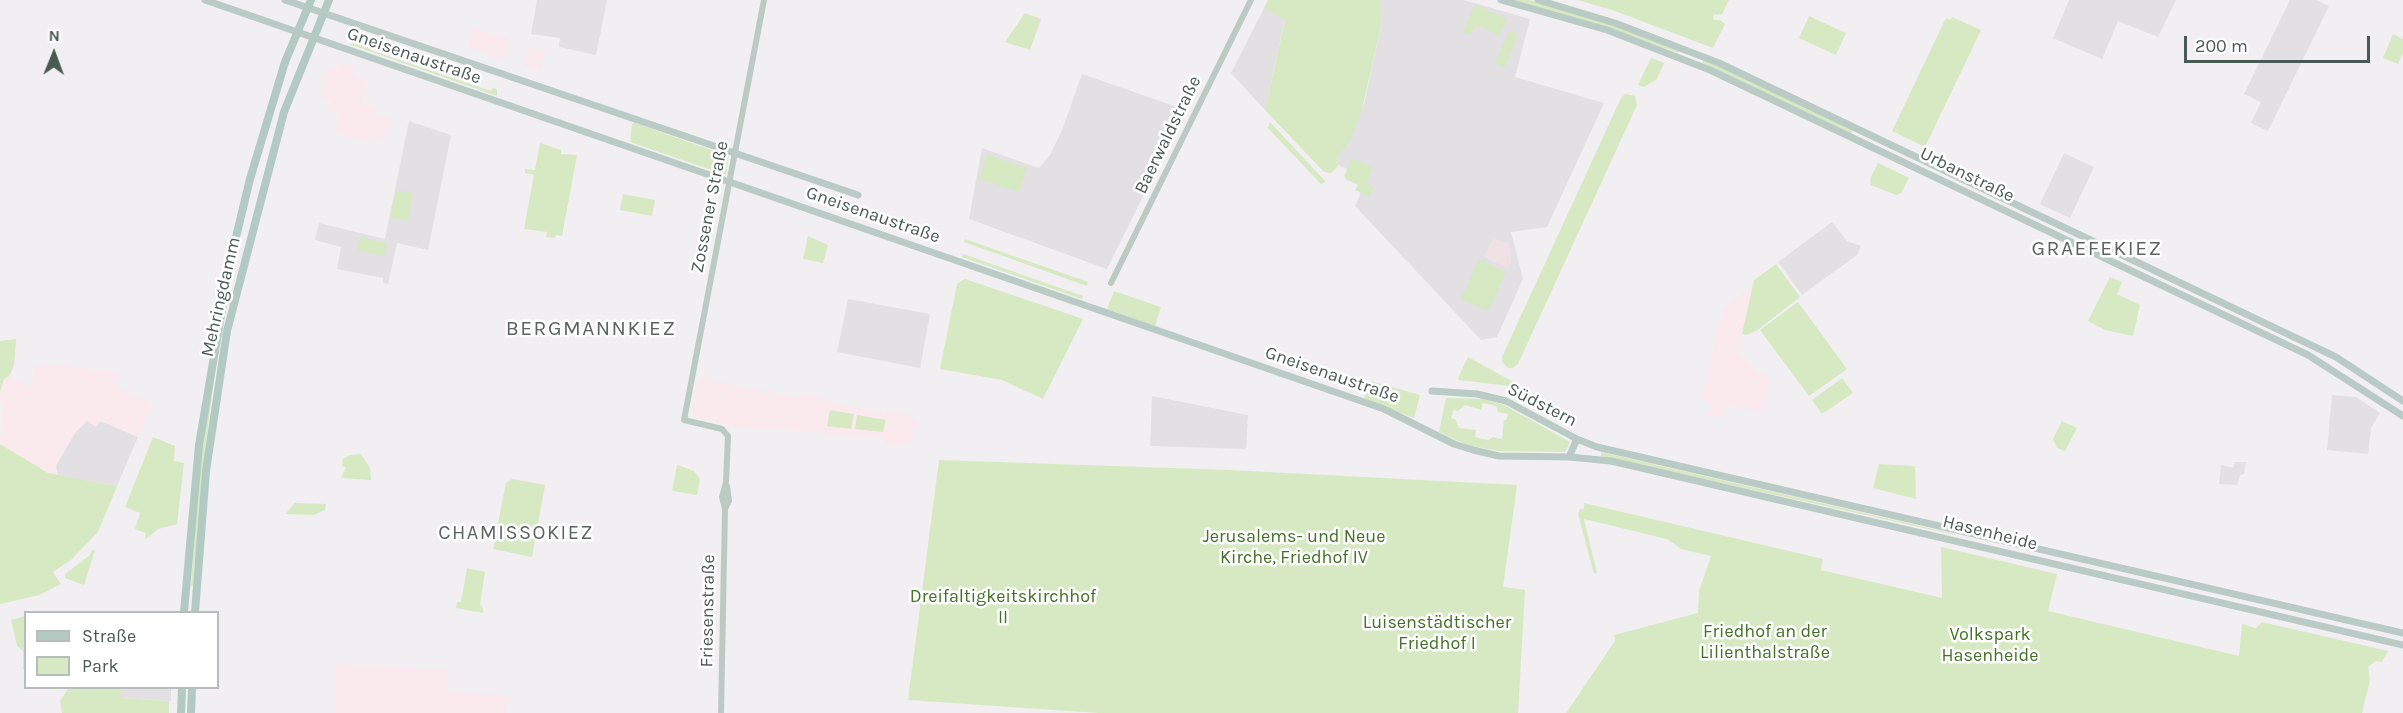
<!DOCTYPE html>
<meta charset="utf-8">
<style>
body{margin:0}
#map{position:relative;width:2403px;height:713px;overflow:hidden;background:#f1eff1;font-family:Karla,sans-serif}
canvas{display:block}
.legend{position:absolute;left:24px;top:611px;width:195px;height:78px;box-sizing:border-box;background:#fff;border:2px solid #b6bdba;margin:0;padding:8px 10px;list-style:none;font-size:18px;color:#495a53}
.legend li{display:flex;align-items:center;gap:12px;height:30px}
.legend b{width:30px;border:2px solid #b6bdba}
.north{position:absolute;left:24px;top:24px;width:60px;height:60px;-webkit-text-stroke:4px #fff;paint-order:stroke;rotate:1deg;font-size:16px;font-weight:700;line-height:24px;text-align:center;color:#495a53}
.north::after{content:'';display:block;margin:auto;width:21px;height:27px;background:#495a53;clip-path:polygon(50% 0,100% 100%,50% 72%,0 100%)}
.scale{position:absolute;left:2184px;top:36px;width:186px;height:27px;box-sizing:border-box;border:3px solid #495a53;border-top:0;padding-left:8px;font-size:18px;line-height:21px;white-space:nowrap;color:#495a53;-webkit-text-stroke:4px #fff;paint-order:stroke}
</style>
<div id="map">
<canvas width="2403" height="713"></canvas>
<ul class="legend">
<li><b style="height:8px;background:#b2cac1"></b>Straße</li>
<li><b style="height:16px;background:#d6e9c3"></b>Park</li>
</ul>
<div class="north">N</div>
<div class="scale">200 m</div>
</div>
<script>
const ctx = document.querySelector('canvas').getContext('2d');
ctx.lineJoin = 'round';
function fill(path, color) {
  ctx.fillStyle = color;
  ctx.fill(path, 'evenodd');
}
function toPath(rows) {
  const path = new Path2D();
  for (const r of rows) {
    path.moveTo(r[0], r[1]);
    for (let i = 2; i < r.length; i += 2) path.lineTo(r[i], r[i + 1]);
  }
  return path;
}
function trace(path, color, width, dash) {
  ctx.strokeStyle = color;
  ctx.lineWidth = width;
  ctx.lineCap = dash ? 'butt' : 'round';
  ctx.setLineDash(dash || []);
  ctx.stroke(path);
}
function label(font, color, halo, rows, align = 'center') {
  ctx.font = font + ' Karla,sans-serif';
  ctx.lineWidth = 5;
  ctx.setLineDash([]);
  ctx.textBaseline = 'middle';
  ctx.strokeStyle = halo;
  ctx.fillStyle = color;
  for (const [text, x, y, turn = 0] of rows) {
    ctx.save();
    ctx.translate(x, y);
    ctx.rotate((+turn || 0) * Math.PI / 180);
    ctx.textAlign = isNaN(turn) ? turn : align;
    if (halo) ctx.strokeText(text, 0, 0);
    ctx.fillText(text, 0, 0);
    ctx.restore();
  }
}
fill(toPath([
 [472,29,509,37,505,59,469,47],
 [528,47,547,50,540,71,524,66],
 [340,62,355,67,353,76,367,81,361,103,376,108,374,114,391,119,385,140,369,136,367,142,335,132,338,114,329,110,332,101,321,97,329,67,337,69],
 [1753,285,1738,353,1759,373,1770,376,1762,412,1727,404,1723,418,1708,415,1710,402,1702,400,1723,308],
 [36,365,65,366,120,373,116,386,152,403,138,437,101,421,56,469,58,475,48,473,0,444,3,406,0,402,0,392,4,379,9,376,30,387],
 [705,375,711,376,711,381,724,383,799,398,801,394,830,399,830,404,834,404,835,400,836,405,840,405,841,401,841,406,845,407,848,403,847,407,851,408,852,403,853,408,857,409,858,405,859,409,862,410,864,406,865,410,868,411,871,407,870,411,874,412,875,408,876,412,880,413,881,409,882,414,886,414,886,410,910,415,916,422,913,439,909,444,891,446,884,443,884,439,880,438,880,442,879,438,875,438,874,442,873,438,869,437,869,441,867,437,863,437,863,441,861,436,858,436,857,440,856,436,852,436,851,440,850,435,846,435,846,439,844,435,841,434,840,439,838,434,835,434,834,438,833,434,829,434,828,437,827,433,727,426,696,416,692,411,698,380],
 [335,664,448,670,447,692,507,696,506,713,336,713]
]), '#faeaed');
fill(toPath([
 [537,0,607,0,596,55,559,47,560,38,531,34],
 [1379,0,1463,0,1530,19,1515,77,1604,103,1547,227,1511,232,1523,279,1497,337,1481,340,1355,206,1363,187,1345,179,1347,169,1336,164,1340,152,1347,146,1364,104,1382,21],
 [2069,0,2176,0,2158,37,2118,21,2102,59,2053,38],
 [2290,0,2316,0,2329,6,2268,131,2251,123,2261,102,2244,94],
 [1264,8,1285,19,1265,110,1231,73],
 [1082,74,1186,110,1107,269,969,219,982,148,1039,168,1050,155,1063,128],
 [409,121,451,135,428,250,397,243,388,284,383,283,383,278,337,269,341,247,315,240,319,223,385,239],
 [2064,153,2094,167,2070,218,2040,204],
 [1832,222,1847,241,1861,246,1857,255,1802,295,1778,262],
 [848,299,930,314,920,368,837,352],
 [2332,395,2356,397,2380,413,2371,428,2368,454,2327,450],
 [1152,396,1248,415,1246,449,1150,446],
 [87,421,96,427,100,421,138,437,117,486,58,475,56,466,75,433],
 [2235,462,2246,462,2244,474,2240,475,2237,485,2219,484,2221,465,2233,468],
 [121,688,171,688,171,701,119,698]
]), '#e2e0e3');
fill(toPath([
 [1268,0,1382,0,1380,3,1382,21,1361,114,1347,146,1341,152,1336,163,1339,165,1331,173,1324,172,1265,110,1285,20,1264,8],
 [1512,0,1529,0,1597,19,1680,49,1678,53,1623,33],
 [1578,0,1729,0,1722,14,1713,15,1714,20,1720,20,1725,24,1713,48,1615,11],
 [1475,4,1507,19,1499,35,1476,25,1471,35,1463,32],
 [1025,13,1041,19,1030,50,1005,42],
 [1809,16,1846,33,1836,55,1799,38],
 [1952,17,1981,30,1925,147,1892,131,1946,18,1951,20],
 [1509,31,1518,34,1505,68,1495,63],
 [2393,34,2403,39,2403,53,2398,64,2383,58],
 [360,41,370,45,373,51,491,91,493,88,497,89,497,96,349,44],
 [1651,58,1664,63,1657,79,1644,87,1638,85],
 [1704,59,1853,129,1851,134,1702,63],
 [1625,94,1635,96,1637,105,1518,364,1513,368,1508,368,1502,362,1502,357,1621,98],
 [1270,122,1326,182,1321,184,1268,128],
 [635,123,728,156,726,175,630,142,632,124],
 [540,143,561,150,561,154,577,155,562,236,556,235,555,238,546,237,547,232,524,229,534,175,525,173,525,169,535,170],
 [987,155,1027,168,1019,192,979,179],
 [1351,158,1373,167,1366,183,1374,187,1369,197,1355,190,1358,185,1344,177],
 [1878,163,1909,178,1901,193,1896,195,1871,185,1870,179],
 [396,190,413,193,407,221,390,218],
 [623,194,655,200,652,216,620,210],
 [808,236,828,245,823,263,803,259],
 [360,237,387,243,384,257,357,250],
 [965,239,1088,282,1087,286,964,242],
 [963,254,1083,296,1082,299,962,257],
 [1479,259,1506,272,1488,311,1461,299],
 [1776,264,1800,297,1759,329,1747,335,1742,334,1754,280],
 [2110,277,2122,282,2117,294,2140,305,2133,336,2105,330,2088,321],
 [965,279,1083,319,1043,399,1002,380,940,369,957,284],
 [1114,291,1161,307,1155,326,1107,309],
 [1798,302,1847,369,1809,396,1760,330],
 [16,339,14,366,9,376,4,379,0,392,0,341],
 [217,356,202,474,193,586,191,586,200,459],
 [1468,357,1517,384,1517,387,1459,380,1458,378],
 [1842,378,1853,393,1822,414,1812,400],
 [1371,381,1420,395,1414,418,1364,399],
 [1446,398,1482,399,1504,405,1570,442,1565,452,1498,451,1467,445,1439,432],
 [1483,403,1496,406,1498,412,1508,414,1506,420,1504,420,1502,439,1493,437,1488,440,1475,437,1476,430,1459,428,1456,420,1451,418,1453,410,1458,411,1465,405,1481,410],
 [830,410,854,414,851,429,827,426],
 [857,415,886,420,883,432,855,429],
 [2062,421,2077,428,2065,451,2057,448,2053,439],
 [153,437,175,446,174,461,184,463,177,524,158,529,145,540,146,533,135,529,140,513,125,507],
 [0,444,48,473,117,486,98,532,71,560,53,572,61,584,39,595,0,604],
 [1601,452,1955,534,1955,535,1601,456],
 [361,454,370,468,371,480,341,478,346,467,342,466,343,459,350,455],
 [939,460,1230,470,1517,485,1503,587,1525,590,1518,713,1099,713,908,700],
 [1879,464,1915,466,1916,499,1873,488],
 [677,465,694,471,700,479,697,495,672,491],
 [512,479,545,485,532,557,493,549,506,483],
 [295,503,326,504,325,510,314,515,285,514],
 [1584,503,1823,559,1821,570,1942,598,1941,547,2057,574,2048,611,2239,656,2242,624,2256,628,2262,622,2388,651,2382,662,2376,661,2368,667,2370,680,2362,713,1566,713,1615,641,1614,635,1698,613,1699,591,1711,556,1681,549,1667,539,1584,519,1597,573,1594,574,1578,514,1580,509,1584,509],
 [92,550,95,550,84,585,65,578,65,574,89,556],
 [467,568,485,572,480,605,483,607,483,613,456,608,457,602,461,602],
 [25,616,25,669,23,669,23,651,17,646,11,620],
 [69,688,121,688,120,698,169,701,169,713,62,713,60,701]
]), '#d6e9c3');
fill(toPath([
 [1493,238,1509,244,1511,262,1508,268,1484,257]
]), '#f0e2e4');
trace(toPath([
 [1111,283,1251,0],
 [725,509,729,501,727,486],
 [721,713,725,509,722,497,726,482,728,436,722,429,684,420,764,0]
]), '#bccac4', 6);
trace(toPath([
 [205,0,1384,409,1454,444,1473,450,1499,456,1569,457,1611,461,2403,645],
 [285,0,858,195],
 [1501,0,1607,30,1710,70,2308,355,2403,416],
 [1538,0,1615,23,1719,63,2336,357,2403,401],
 [1432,391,1477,394,1506,401,1577,439,1597,447,2403,633],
 [1569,457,1577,439]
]), '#bacbc5', 7);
trace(toPath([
 [184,612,199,445,230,262,250,179,285,62,311,0],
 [195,612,206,471,227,331,284,112,329,0],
 [181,713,182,688],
 [191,713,192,688]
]), '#b2cac1', 8);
label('18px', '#495a53', '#fff', [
 ["Gneisenaustraße",414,56,19],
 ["Baerwaldstraße",1168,135,-64],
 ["Urbanstraße",1967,175,26],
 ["Zossener Straße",710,207,-79],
 ["Gneisenaustraße",873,215,19],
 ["Mehringdamm",221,297,-77],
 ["Gneisenaustraße",1332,375,19],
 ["Südstern",1542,405,27],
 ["Hasenheide",1990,533,14],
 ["Friesenstraße",708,611,-89]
]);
label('18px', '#417223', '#fff', [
 ["Jerusalems- und Neue",1294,537],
 ["Kirche, Friedhof IV",1294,558],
 ["Dreifaltigkeitskirchhof",1003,597],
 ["II",1003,618],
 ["Luisenstädtischer",1437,623],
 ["Friedhof I",1437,644],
 ["Friedhof an der",1765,632],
 ["Lilienthalstraße",1765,653],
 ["Volkspark",1990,635],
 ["Hasenheide",1990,656]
]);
ctx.letterSpacing = '1.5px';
label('20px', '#5c6361', '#fff', [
 ["CHAMISSOKIEZ",516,533]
]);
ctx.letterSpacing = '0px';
ctx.letterSpacing = '1.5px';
label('21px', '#5c6361', '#fff', [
 ["GRAEFEKIEZ",2097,249],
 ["BERGMANNKIEZ",591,329]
]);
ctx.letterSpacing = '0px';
</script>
